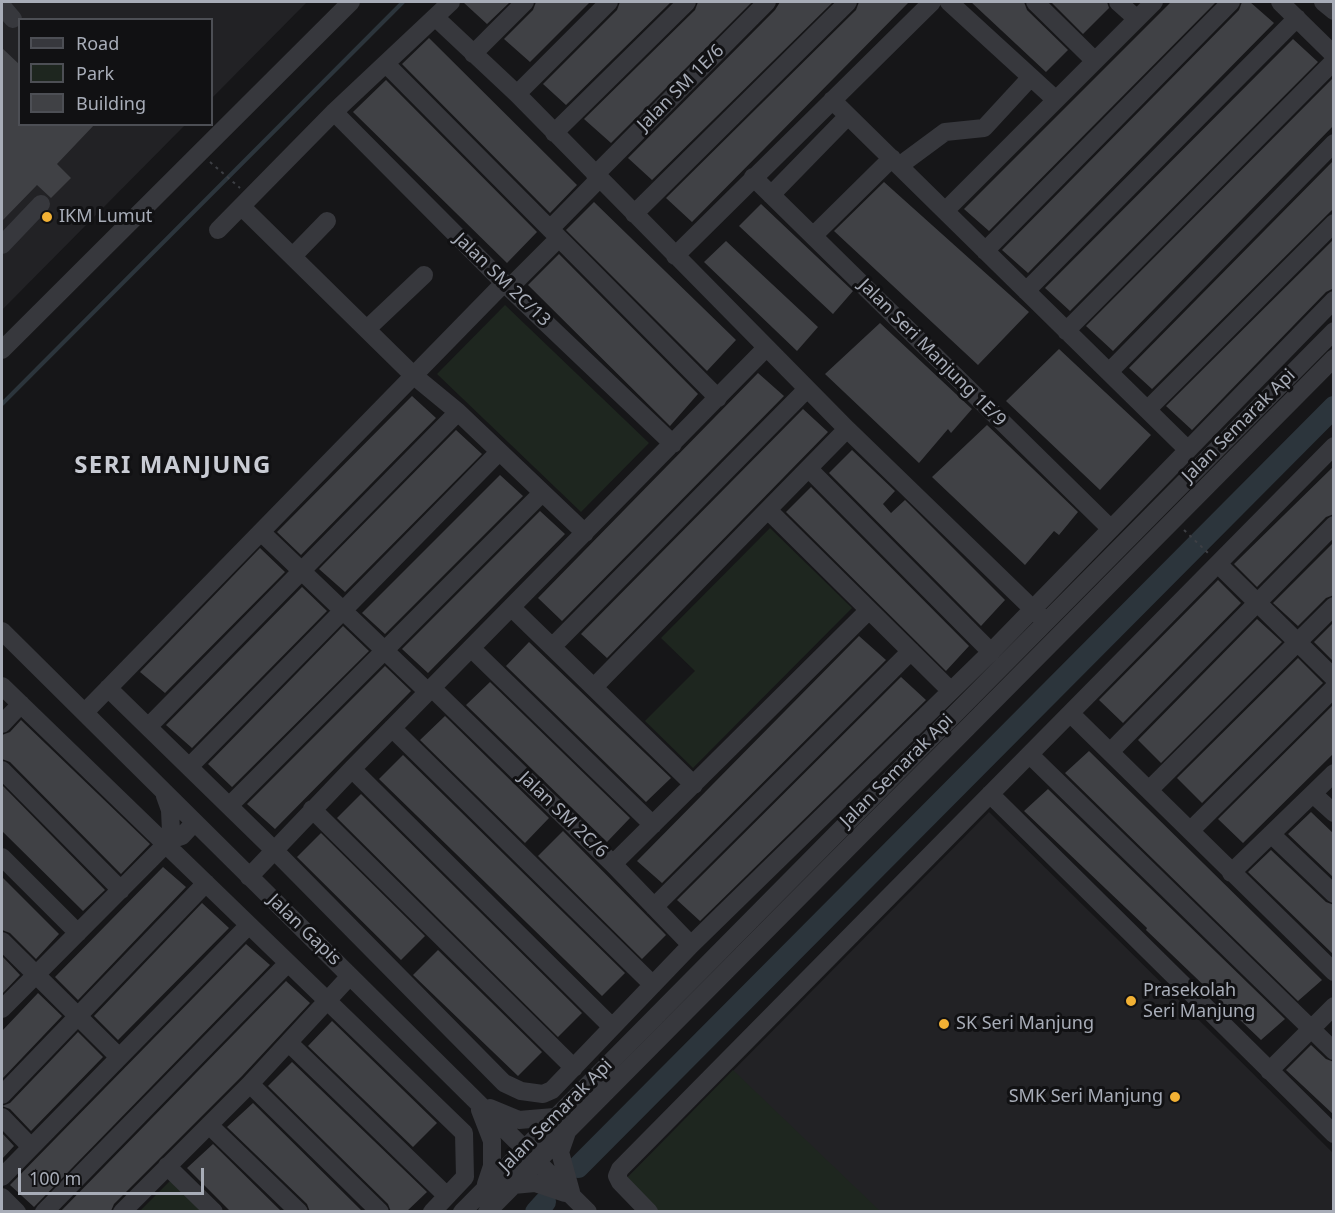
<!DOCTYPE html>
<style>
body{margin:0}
#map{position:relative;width:1335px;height:1213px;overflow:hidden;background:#161618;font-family:"Noto Sans",sans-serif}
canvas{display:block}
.frame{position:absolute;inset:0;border:3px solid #a8adb8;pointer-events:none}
.legend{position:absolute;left:18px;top:18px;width:195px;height:108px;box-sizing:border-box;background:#111113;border:2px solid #4d4f55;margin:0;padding:8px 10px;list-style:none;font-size:18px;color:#a8adb8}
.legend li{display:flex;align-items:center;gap:12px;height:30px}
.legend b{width:30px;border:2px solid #4d4f55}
.scale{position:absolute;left:18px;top:1168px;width:186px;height:27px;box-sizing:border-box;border:3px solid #a8adb8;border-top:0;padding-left:8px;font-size:18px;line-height:21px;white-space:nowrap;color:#a8adb8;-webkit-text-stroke:4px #111113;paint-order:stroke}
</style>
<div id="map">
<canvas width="1335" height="1213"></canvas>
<div class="frame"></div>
<ul class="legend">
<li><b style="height:8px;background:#37383d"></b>Road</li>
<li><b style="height:16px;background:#1e261f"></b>Park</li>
<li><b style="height:16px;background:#404145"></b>Building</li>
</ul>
<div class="scale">100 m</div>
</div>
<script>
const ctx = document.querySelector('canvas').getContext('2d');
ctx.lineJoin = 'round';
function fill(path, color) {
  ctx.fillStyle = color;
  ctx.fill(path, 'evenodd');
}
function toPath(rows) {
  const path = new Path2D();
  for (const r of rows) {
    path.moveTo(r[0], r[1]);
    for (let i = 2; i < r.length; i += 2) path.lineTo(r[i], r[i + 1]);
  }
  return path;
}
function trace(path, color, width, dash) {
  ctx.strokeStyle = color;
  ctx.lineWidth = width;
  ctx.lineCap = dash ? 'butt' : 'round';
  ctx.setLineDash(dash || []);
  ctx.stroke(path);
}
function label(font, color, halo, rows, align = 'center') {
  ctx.font = font + ' "Noto Sans",sans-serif';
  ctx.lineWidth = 6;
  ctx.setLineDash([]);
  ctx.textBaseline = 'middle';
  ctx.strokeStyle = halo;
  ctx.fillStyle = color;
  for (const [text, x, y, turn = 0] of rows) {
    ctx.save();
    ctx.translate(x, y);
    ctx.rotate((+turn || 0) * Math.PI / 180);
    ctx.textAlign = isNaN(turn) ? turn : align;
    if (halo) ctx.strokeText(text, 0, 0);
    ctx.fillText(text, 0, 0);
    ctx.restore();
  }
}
fill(toPath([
 [2,2,307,2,212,98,212,20,20,20,20,124,185,125,2,310],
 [989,812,1333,1153,1334,1211,655,1212,624,1181]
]), '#222225');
fill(toPath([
 [505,305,649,443,581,512,437,374],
 [770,528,852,608,693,768,645,721,695,671,661,638],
 [733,1070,880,1211,655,1211,624,1181],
 [172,1179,205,1212,139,1212]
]), '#1e261f');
trace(toPath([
 [2,404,403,2]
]), '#2c353c', 4);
trace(toPath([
 [578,1167,1334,407],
 [536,1212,545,1202]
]), '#2c353c', 22);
fill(toPath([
 [463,2,510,2,487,24],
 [536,2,590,2,530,62,504,39,533,10],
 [620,2,671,2,566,105,543,84,617,10],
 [698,2,752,2,611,143,584,119,695,10],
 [780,2,833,2,652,180,628,158,775,10],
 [859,2,909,2,692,222,666,198,856,10],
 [971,2,1024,2,1027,10,1068,50,1046,72],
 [1051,2,1107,2,1109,8,1083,34],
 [1171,2,1216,2,989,231,964,209],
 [1242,2,1250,2,1274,23,1028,273,1002,250,1239,10],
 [429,38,577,185,550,213,402,64],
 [1293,39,1318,62,1070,311,1045,288],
 [2,48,20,65,20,124,95,124,57,164,71,178,51,198,37,185,2,221],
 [1334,77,1334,125,1113,351,1086,326],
 [386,80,537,232,507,263,353,112],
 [1334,160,1334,208,1152,389,1129,368],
 [884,182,1029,312,978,365,834,231],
 [594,202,736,340,707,371,566,230],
 [761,204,853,291,833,314,739,226],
 [1334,239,1334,288,1326,292,1192,430,1166,406],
 [726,241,818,327,797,351,704,262],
 [559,254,698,394,670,426,528,285],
 [880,323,972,409,951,433,948,429,919,463,825,374],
 [1059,349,1151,435,1100,490,1006,401],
 [758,373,784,396,562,621,538,598],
 [412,396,436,418,301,555,277,532],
 [803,409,828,432,607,658,581,634],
 [987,425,1078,512,1059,535,1054,531,1025,565,932,477],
 [456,430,482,454,345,592,319,569],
 [852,450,895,491,883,504,891,513,905,500,1005,600,981,626,829,473],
 [1334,466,1334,514,1326,517,1257,587,1234,564],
 [500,475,523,496,385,634,362,613],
 [811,487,969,646,946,671,786,512],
 [540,511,565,534,428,673,402,649],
 [1334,542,1334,595,1326,598,1298,626,1273,603],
 [260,548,285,572,165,693,140,672],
 [1218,580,1241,603,1123,723,1099,700],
 [302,587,327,611,192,748,166,725],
 [1257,619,1282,642,1161,763,1138,740],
 [1334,622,1334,662,1314,642],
 [343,626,369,651,232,787,208,764],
 [859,636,886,660,662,883,637,861],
 [529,642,671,778,646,802,506,666],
 [1298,658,1323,683,1202,803,1177,778],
 [385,666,411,691,275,829,247,804],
 [901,677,926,700,700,921,677,900],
 [490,682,630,818,607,842,466,705],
 [1334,704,1334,753,1243,843,1218,819],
 [445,716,549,818,525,843,420,740],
 [21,720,150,844,121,874,10,762,2,759,2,735,10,732],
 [1089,751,1203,863,1322,980,1298,1001,1065,773],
 [403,755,625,973,602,996,379,779],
 [2,785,105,890,83,911,2,831],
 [1048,789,1285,1019,1261,1040,1146,930,1147,928,1024,811],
 [361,794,582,1013,558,1037,337,818],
 [1311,812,1334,834,1334,878,1288,834],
 [563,831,666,935,642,959,538,856],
 [321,833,425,936,401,960,297,857],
 [1271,850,1326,902,1334,905,1334,955,1248,872],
 [163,867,186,887,78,1000,55,977],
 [2,877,59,934,36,959,10,933,2,930],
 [202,903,229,928,118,1040,94,1016],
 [246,944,270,965,34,1207,10,1185],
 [438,950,542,1052,518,1076,413,975],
 [2,956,20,975,2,994],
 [286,981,310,1003,242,1076,114,1204,111,1211,60,1212],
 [38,993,62,1016,2,1079,2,1031],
 [332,1021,437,1123,413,1147,308,1046],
 [78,1032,103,1057,31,1131,10,1109,2,1106,10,1103],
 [1311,1045,1326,1059,1334,1062,1334,1115,1286,1070],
 [292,1062,427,1192,406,1212,391,1212,388,1204,268,1086],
 [253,1103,363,1212,310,1212,307,1204,227,1127],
 [2,1133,14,1146,2,1159],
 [213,1144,282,1212,231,1212,187,1168]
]), '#404145');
trace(toPath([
 [210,162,240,188],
 [1184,530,1208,553]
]), '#3d3f44', 2, [3, 4.5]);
trace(toPath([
 [949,2,1056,100],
 [1035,2,1095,61],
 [1118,2,1137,19],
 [1280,2,1334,55],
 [1323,2,1334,11],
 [2,6,13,19],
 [435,17,517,94,847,429,1040,616],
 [473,54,525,2],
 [387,65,718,398],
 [517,94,609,2],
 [832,100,1188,450],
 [334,112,504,283,673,444],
 [554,133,687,2],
 [899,166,945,132,984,128,1031,77],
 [595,175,767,2],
 [753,177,1111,529],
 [771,195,848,116],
 [242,207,413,375,458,412,585,533],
 [945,211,1154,2],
 [634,214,848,2],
 [550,229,599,179],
 [218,230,334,112,451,2],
 [813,236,892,158],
 [2,245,41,204],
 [985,251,1231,2],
 [293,256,327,221],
 [675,256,932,2],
 [509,288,559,238],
 [1026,291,1297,18],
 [368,328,424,275],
 [1066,331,1334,61],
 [2,350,351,2],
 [1109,372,1334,143],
 [1147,410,1334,223],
 [809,469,991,652],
 [769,511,951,691],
 [261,532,428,692],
 [1218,564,1334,678],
 [512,608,694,785],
 [2,631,588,1212],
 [552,647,807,389],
 [471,648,653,825],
 [2,686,464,1133,465,1177,432,1212],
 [594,687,847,429],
 [108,688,274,850,504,1083,521,1091,543,1094,552,1090,691,945,991,652,1334,300],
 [432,688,613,864,691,945],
 [85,712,504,283],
 [1071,714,1334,972],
 [2,724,21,704],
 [148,727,458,412],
 [392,728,653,985],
 [1110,752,1334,525],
 [1030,755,1334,1051],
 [189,767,499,452],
 [352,769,612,1027],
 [2,770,121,890],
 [1149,790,1334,606],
 [990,794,1334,1134],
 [1313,794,1334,813],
 [165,796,170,810,171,832],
 [229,806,542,493],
 [312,809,574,1068],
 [1190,831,1334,688],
 [1271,834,1334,894],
 [2,857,78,933],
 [613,864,869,610],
 [1231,873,1334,773],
 [249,877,352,769,766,348],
 [654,907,911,651],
 [2,941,119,1057],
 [2,1009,170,840,182,836,194,823],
 [289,1043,447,1196],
 [1269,1071,1334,1006],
 [250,1084,380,1212],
 [2,1095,206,883],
 [490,1108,519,1120,554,1117],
 [480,1110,492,1141,492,1166,486,1184],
 [2,1117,31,1147],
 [209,1125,299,1212],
 [567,1132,560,1152,571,1192],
 [167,1166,214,1212],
 [2,1177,248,926],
 [513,1185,535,1183,565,1193],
 [2,1197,17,1212],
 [44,1212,287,964],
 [122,1212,250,1084,350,976],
 [462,1212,1334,331],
 [487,1212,1334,358],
 [649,1212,620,1182,617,1176,620,1169,1334,446]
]), '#37383d', 18);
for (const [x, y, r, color] of [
 [47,217,6,"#f2b134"],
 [1131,1001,6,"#f2b134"],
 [944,1024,6,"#f2b134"],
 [1175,1097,6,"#f2b134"]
]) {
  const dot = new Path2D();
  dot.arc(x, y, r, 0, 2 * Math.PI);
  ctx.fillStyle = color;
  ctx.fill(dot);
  trace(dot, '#111113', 2);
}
label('18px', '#a8adb8', '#111113', [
 ["Jalan SM 1E/6",681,88,-45],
 ["Jalan SM 2C/13",502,280,44],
 ["Jalan Seri Manjung 1E/9",932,353,45],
 ["Jalan Semarak Api",1239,426,-45],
 ["Jalan Semarak Api",897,771,-45],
 ["Jalan SM 2C/6",563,815,44],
 ["Jalan Gapis",304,930,44],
 ["Jalan Semarak Api",556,1116,-45]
]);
label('18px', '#a8adb8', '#111113', [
 ["IKM Lumut",59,217],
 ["Prasekolah",1143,991],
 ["Seri Manjung",1143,1012],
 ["SK Seri Manjung",956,1024],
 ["SMK Seri Manjung",1163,1097,"right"]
], 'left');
ctx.letterSpacing = '1.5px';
label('bold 24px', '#c9ccd4', '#111113', [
 ["SERI MANJUNG",173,466]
]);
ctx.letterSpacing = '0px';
</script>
